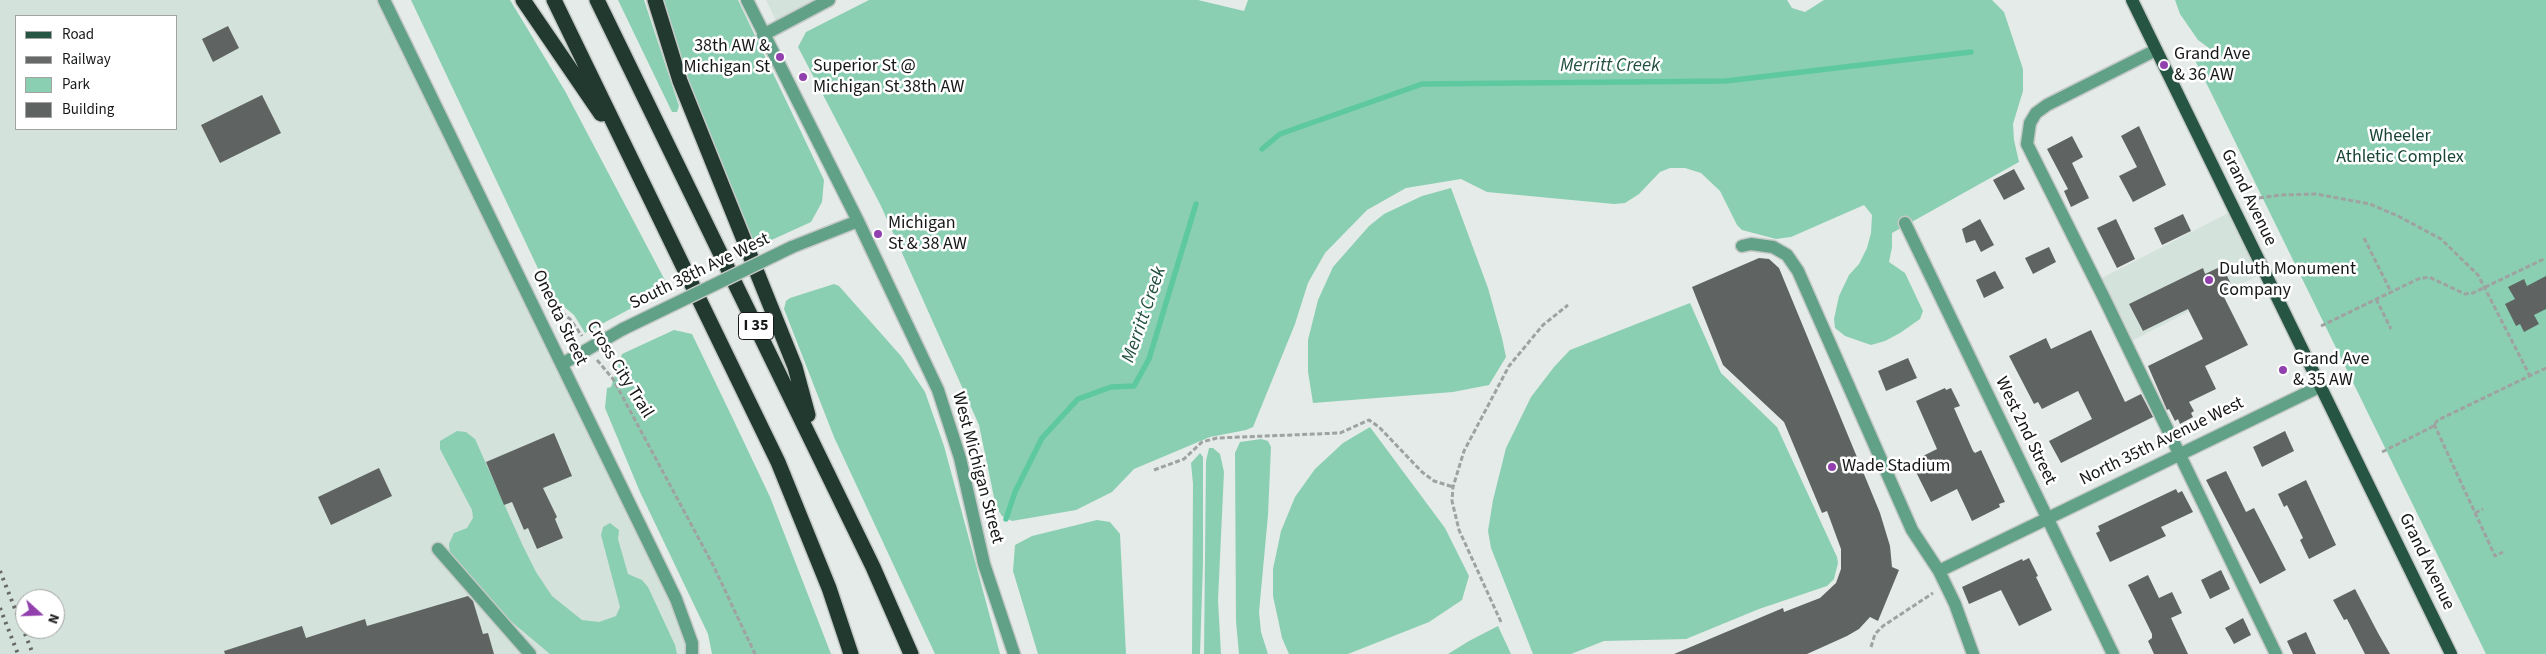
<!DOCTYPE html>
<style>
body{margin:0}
#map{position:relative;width:2546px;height:654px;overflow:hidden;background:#e5ebe8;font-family:"Source Sans 3",sans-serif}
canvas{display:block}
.legend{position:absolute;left:15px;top:15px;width:162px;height:115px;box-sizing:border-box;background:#fff;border:1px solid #a2a3a2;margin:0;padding:6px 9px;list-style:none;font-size:15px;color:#161817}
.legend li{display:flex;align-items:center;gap:10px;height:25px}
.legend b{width:25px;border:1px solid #a2a3a2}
.north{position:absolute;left:15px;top:589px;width:50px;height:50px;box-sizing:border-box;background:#fff;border:1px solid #a2a3a2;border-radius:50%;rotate:110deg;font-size:14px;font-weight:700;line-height:20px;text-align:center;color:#161817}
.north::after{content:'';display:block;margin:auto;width:18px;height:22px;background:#9240ae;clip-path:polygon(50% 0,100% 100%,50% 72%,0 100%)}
</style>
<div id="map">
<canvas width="2546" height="654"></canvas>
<ul class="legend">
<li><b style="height:6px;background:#275544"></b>Road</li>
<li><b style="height:6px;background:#666967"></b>Railway</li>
<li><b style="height:14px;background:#8bcfb3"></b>Park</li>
<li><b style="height:14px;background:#5f6462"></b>Building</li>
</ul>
<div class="north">N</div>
</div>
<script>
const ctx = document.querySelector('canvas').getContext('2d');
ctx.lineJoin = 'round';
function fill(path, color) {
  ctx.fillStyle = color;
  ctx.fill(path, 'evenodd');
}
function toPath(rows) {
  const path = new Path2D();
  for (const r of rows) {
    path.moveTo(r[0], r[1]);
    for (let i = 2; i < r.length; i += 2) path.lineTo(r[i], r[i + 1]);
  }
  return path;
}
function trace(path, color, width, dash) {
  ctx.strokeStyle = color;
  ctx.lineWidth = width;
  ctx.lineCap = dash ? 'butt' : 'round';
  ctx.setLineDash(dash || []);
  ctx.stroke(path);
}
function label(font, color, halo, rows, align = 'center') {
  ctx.font = font + ' "Source Sans 3",sans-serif';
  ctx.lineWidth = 5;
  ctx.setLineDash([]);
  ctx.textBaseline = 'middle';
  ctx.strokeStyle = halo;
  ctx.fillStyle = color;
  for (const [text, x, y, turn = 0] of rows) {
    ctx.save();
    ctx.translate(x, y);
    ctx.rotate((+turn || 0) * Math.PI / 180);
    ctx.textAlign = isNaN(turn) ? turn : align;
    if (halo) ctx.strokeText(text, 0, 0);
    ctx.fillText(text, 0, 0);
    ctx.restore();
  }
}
fill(toPath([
 [0,0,384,0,676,599,692,654,0,654],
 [16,16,176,16,176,129,16,129],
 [25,599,55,599,55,629,25,629],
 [766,0,829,0,779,27],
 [2234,210,2265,272,2126,344,2096,281]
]), '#d4e2dc');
fill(toPath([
 [411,0,510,0,565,91,669,288,585,333,574,315,551,296],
 [618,0,644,0,679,106,677,112,672,112],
 [663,0,738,0,824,180,822,202,811,222,754,248,694,98],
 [869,0,1198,0,1244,11,1248,0,1787,0,1792,8,1805,12,1824,0,1992,0,2004,12,2023,69,2023,91,2013,124,2014,140,2019,162,1892,233,1892,247,1889,262,1905,273,1923,311,1920,319,1900,333,1885,341,1871,345,1845,336,1835,328,1834,319,1839,296,1849,275,1859,264,1867,248,1871,233,1872,215,1864,205,1791,237,1776,239,1742,230,1737,225,1720,191,1701,173,1685,168,1670,168,1660,172,1639,194,1625,203,1614,204,1487,192,1461,179,1406,188,1367,210,1325,253,1308,283,1295,324,1253,427,1246,430,1210,437,1134,469,1112,492,1076,510,1012,521,1002,516,996,507,979,425,881,206,798,47,806,32],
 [2175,0,2546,0,2546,654,2486,654,2195,60,2213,51,2198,40,2180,14],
 [1451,188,1488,288,1502,338,1506,357,1489,385,1453,392,1313,403,1308,372,1308,340,1318,300,1333,267,1369,226,1384,214,1422,196],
 [834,284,839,286,901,356,925,392,944,446,1000,654,935,654,834,437,784,309,786,301,790,298],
 [1690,303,1721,373,1777,427,1837,557,1838,563,1834,579,1827,586,1759,609,1686,639,1604,641,1571,654,1533,654,1491,548,1488,531,1493,500,1506,448,1531,397,1554,367,1570,350],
 [674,330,692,334,733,419,770,497,831,654,712,654,708,634,640,492,605,408,607,388,611,387,622,354],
 [1370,427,1445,528,1469,576,1462,600,1429,622,1348,654,1289,654,1282,638,1273,596,1273,569,1281,531,1295,497,1315,469,1343,443],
 [457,431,466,432,475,439,522,544,536,572,552,596,582,620,599,622,616,616,620,607,601,535,603,527,610,523,619,530,618,539,628,574,642,580,648,587,675,645,677,654,550,654,507,618,450,554,449,544,454,533,467,528,473,518,472,510,440,449,440,441],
 [1261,439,1268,441,1271,447,1268,515,1259,612,1261,632,1268,654,1239,654,1236,621,1235,453,1240,442],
 [1209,448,1213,448,1220,454,1224,472,1218,600,1221,654,1204,654,1206,461],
 [1200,453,1203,457,1203,563,1200,654,1192,654,1193,484,1191,463],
 [1097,520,1110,522,1120,534,1126,654,1038,654,1013,571,1015,545,1032,536],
 [1498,626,1511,654,1448,654,1469,641]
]), '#8bcfb3');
trace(toPath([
 [1262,149,1280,134,1422,84,1726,81,1971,52],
 [1006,519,1015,492,1042,438,1078,399,1111,387,1134,386,1149,359,1196,204]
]), '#5ec8a1', 5.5);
fill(toPath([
 [228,26,239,48,213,62,202,39],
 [262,95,281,133,220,163,201,125],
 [2139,126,2166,185,2133,202,2119,176,2137,167,2121,136],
 [2072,136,2083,157,2072,163,2089,198,2071,207,2064,191,2068,189,2047,149],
 [2014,169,2025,189,2004,200,1993,180],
 [2183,214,2191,231,2162,245,2154,228],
 [1980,219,1994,245,1981,252,1975,240,1966,243,1962,229],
 [2116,219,2135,259,2117,268,2097,228],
 [2049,247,2056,262,2033,274,2025,258],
 [1759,258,1769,259,1779,268,1880,513,1890,546,1892,567,1899,570,1878,621,1870,617,1859,629,1847,636,1807,654,1674,654,1783,608,1784,612,1820,598,1836,583,1841,569,1841,549,1827,511,1822,513,1784,422,1723,365,1692,287],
 [2222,266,2233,288,2222,293,2248,345,2205,366,2216,389,2189,402,2194,411,2191,413,2193,417,2180,424,2178,419,2175,421,2169,409,2167,410,2148,366,2203,339,2188,309,2143,331,2129,304,2203,268,2205,274],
 [1995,271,2004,288,1984,298,1976,280],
 [2546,276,2546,309,2534,315,2539,324,2524,332,2520,324,2516,326,2505,304,2515,299,2508,287,2524,279,2527,286],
 [2091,330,2125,402,2141,394,2153,417,2061,463,2049,441,2092,419,2078,391,2042,409,2038,402,2034,404,2009,356,2046,338,2051,349],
 [1908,358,1917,378,1886,391,1878,371],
 [1945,388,1946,390,1951,388,1960,406,1954,408,1973,451,1975,453,1981,450,2005,502,1999,504,2000,507,1972,521,1957,489,1931,502,1911,462,1937,449,1916,401],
 [2285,431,2294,451,2262,467,2253,447],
 [554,433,572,476,543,488,557,517,555,519,563,538,537,549,528,528,524,530,512,502,504,505,486,462],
 [379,468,392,496,331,525,318,497],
 [2226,471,2246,512,2254,508,2286,570,2260,584,2206,480],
 [2306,480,2336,545,2309,559,2300,540,2303,538,2287,505,2284,507,2278,494],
 [2176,489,2178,493,2182,491,2193,512,2161,527,2166,536,2110,562,2096,533,2100,531,2098,526],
 [2029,558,2038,576,2036,577,2052,610,2019,626,2001,590,1969,604,1962,587,2022,559,2023,561],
 [2221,570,2230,589,2210,599,2201,580],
 [2148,575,2159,598,2172,592,2182,613,2171,618,2188,654,2154,654,2148,641,2152,638,2152,634,2128,585],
 [2355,589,2378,633,2390,654,2365,654,2347,619,2344,620,2333,600],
 [468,596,473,601,483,634,488,633,494,654,225,654,224,651,302,626,306,638,365,619,367,626],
 [2243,618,2251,635,2234,644,2225,628],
 [2306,632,2316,654,2293,654,2287,641]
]), '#5f6462');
const minor = toPath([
 [384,0,676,599,692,643,692,654],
 [747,0,858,221,938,390,960,458,984,564,1014,654],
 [763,35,829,0],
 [2156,50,2047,105,2036,113,2030,123,2027,144,2105,300,2276,654],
 [1905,223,2113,654],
 [1742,246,1751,244,1773,247,1787,255,1798,271,1912,530,1939,571,1955,604,1973,654],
 [792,247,858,221],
 [562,364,623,329],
 [438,549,530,654],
 [1939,571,2321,386]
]);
const major = toPath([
 [2132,0,2451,654]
]);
const highway = toPath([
 [523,0,601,114],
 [554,0,778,462,829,588,851,654],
 [597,0,873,567,911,654],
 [655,0,680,81,795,367,808,415]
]);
trace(minor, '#c4c9c7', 15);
trace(major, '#c4c9c7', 15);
trace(highway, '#c4c9c7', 18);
trace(toPath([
 [2259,198,2281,195,2316,194,2370,204,2398,216,2441,239,2478,275,2530,376],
 [2364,238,2391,292],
 [2376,299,2391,329],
 [550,303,570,319,582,336],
 [2321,326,2418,279,2429,277,2465,294,2473,293,2544,259],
 [597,360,613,379,713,565,755,654],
 [2434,424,2495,556,2503,552],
 [2382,452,2432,427,2438,420,2546,368],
 [1154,470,1184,459,1202,442,1217,438,1340,433,1369,420,1379,427,1422,472,1434,481,1453,487],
 [2475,513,2483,509],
 [1501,622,1459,530,1452,501,1453,487,1464,451,1509,366,1543,325,1568,305],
 [1871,647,1875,634,1883,626,1933,593]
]), '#9ea2a0', 3, [5, 2.5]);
trace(minor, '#60a187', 12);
trace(major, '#275544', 12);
trace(highway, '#21392f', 15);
trace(toPath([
 [0,571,33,654],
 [0,608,18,654]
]), '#666967', 4, [2.5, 5]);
const minorBridge = toPath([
 [623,329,792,247]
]);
trace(minorBridge, '#c4c9c7', 15, []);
trace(minorBridge, '#60a187', 12);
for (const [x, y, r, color] of [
 [780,57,5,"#9240ae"],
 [2164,65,5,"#9240ae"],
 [803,77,5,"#9240ae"],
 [878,234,5,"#9240ae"],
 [2209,280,5,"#9240ae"],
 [2283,370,5,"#9240ae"],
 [1832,467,5,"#9240ae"]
]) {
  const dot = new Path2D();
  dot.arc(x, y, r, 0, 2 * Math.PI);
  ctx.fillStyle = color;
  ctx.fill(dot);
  trace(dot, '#fff', 2);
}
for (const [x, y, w] of [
 [756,326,35]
]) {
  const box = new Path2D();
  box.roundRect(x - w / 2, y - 13.5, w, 27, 4);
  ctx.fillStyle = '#fff';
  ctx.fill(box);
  trace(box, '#161817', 1);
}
label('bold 16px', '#161817', null, [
 ["I 35",756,326]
]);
label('18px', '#161817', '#fff', [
 ["38th AW &",770,47,"right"],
 ["Michigan St",770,68,"right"],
 ["Grand Ave",2174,55],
 ["& 36 AW",2174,76],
 ["Superior St @",813,67],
 ["Michigan St 38th AW",813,88],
 ["Michigan",888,224],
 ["St & 38 AW",888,245],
 ["Duluth Monument",2219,270],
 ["Company",2219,291],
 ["Grand Ave",2293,360],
 ["& 35 AW",2293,381],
 ["Wade Stadium",1842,467]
], 'left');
label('18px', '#184535', '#fff', [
 ["Wheeler",2400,137],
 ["Athletic Complex",2400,158]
]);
label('18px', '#161817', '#fff', [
 ["Grand Avenue",2248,198,64],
 ["South 38th Ave West",700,272,-26],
 ["Oneota Street",559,318,64],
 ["Cross City Trail",619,370,58],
 ["West 2nd Street",2025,431,64],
 ["North 35th Avenue West",2162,442,-26],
 ["West Michigan Street",977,468,75],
 ["Grand Avenue",2426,562,64]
]);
label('italic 19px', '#245140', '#fff', [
 ["Merritt Creek",1610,67],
 ["Merritt Creek",1145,315,-71]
]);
</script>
